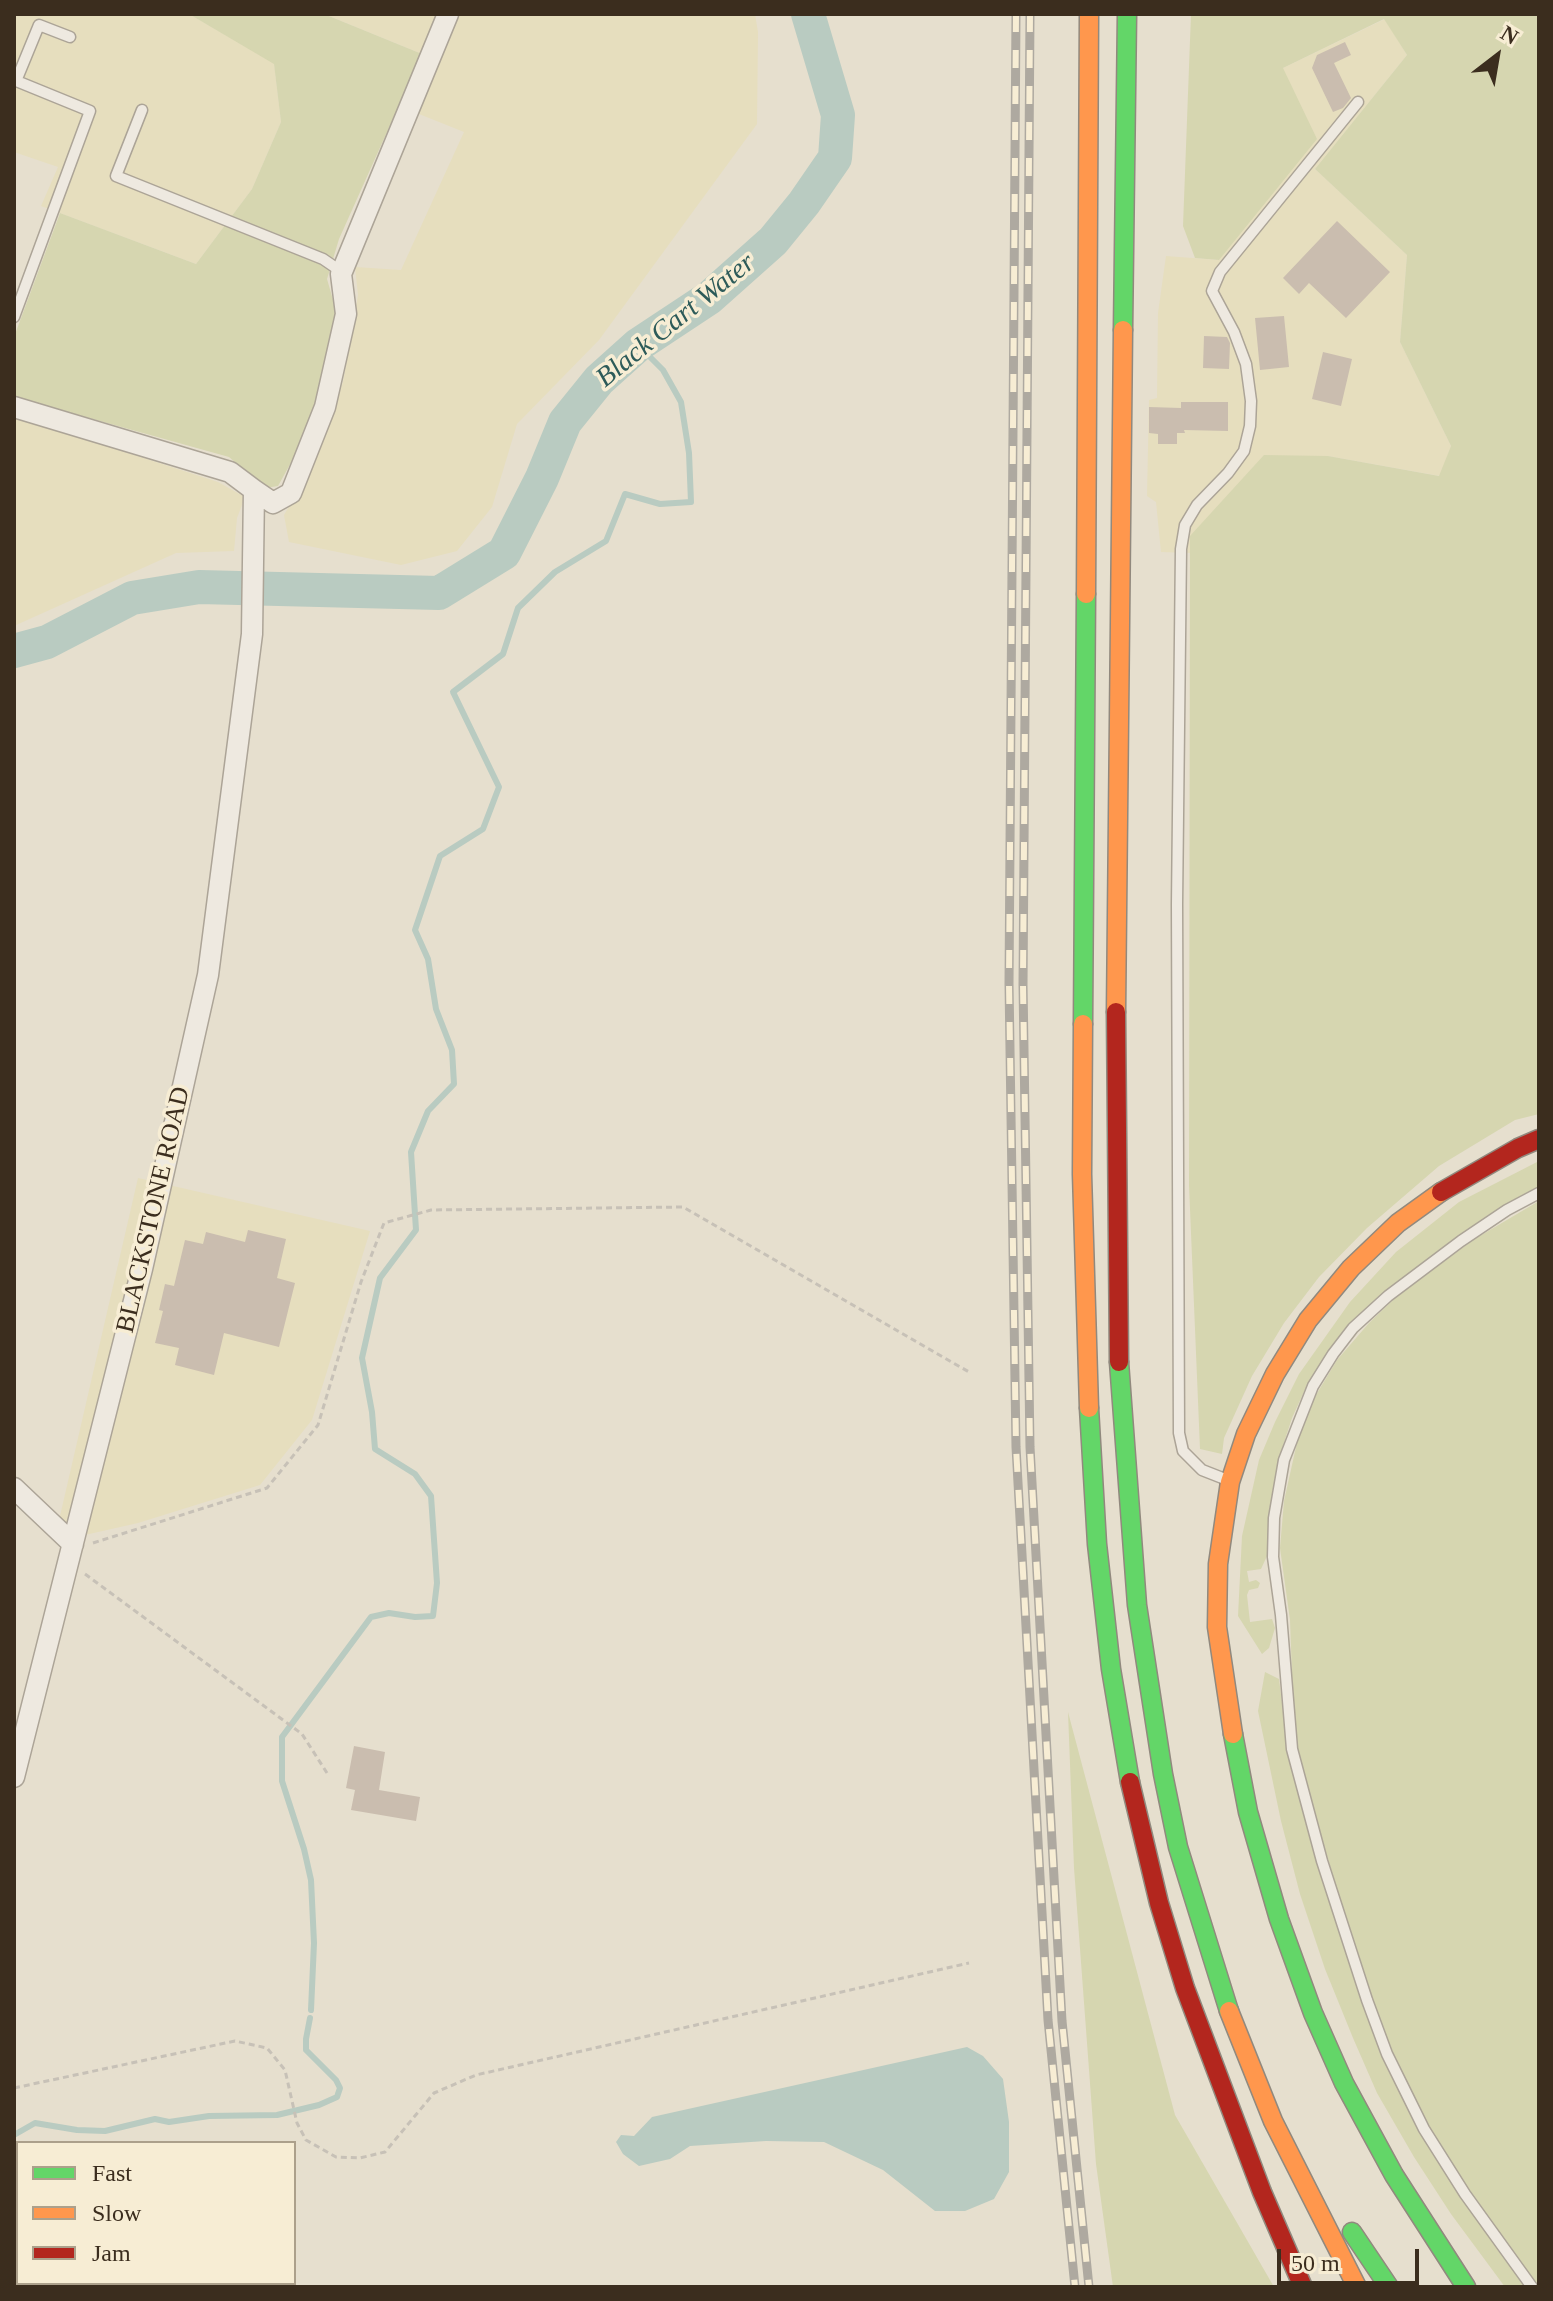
<!DOCTYPE html>
<style>
body{margin:0}
#map{position:relative;width:1553px;height:2301px;overflow:hidden;background:#e6dfce;font-family:"Times New Roman",serif}
canvas{display:block}
.frame{position:absolute;inset:0;border:16px solid #3b2d1e;pointer-events:none}
.legend{position:absolute;left:16px;top:2141px;width:280px;height:144px;box-sizing:border-box;background:#f7edd4;border:2px solid #aca08b;margin:0;padding:10px 14px;list-style:none;font-size:24px;color:#3b2d1e}
.legend li{display:flex;align-items:center;gap:16px;height:40px}
.legend b{width:40px;border:2px solid #aca08b}
.north{position:absolute;left:1457px;top:16px;width:80px;height:80px;-webkit-text-stroke:6px #f7edd4;paint-order:stroke;rotate:31deg;font-size:22px;font-weight:700;line-height:32px;text-align:center;color:#3b2d1e}
.north::after{content:'';display:block;margin:auto;width:28px;height:36px;background:#3b2d1e;clip-path:polygon(50% 0,100% 100%,50% 72%,0 100%)}
.scale{position:absolute;left:1277px;top:2249px;width:142px;height:36px;box-sizing:border-box;border:4px solid #3b2d1e;border-top:0;padding-left:10px;font-size:24px;line-height:28px;white-space:nowrap;color:#3b2d1e;-webkit-text-stroke:6px #f7edd4;paint-order:stroke}
</style>
<div id="map">
<canvas width="1553" height="2301"></canvas>
<div class="frame"></div>
<ul class="legend">
<li><b style="height:10px;background:#63d668"></b>Fast</li>
<li><b style="height:10px;background:#ff974d"></b>Slow</li>
<li><b style="height:10px;background:#b3261e"></b>Jam</li>
</ul>
<div class="north">N</div>
<div class="scale">50 m</div>
</div>
<script>
const ctx = document.querySelector('canvas').getContext('2d');
ctx.lineJoin = 'round';
function fill(path, color) {
  ctx.fillStyle = color;
  ctx.fill(path, 'evenodd');
}
function toPath(rows) {
  const path = new Path2D();
  for (const r of rows) {
    path.moveTo(r[0], r[1]);
    for (let i = 2; i < r.length; i += 2) path.lineTo(r[i], r[i + 1]);
  }
  return path;
}
function trace(path, color, width, dash) {
  ctx.strokeStyle = color;
  ctx.lineWidth = width;
  ctx.lineCap = dash ? 'butt' : 'round';
  ctx.setLineDash(dash || []);
  ctx.stroke(path);
}
function label(font, color, halo, rows, align = 'center') {
  ctx.font = font + ' "Times New Roman",serif';
  ctx.lineWidth = 7;
  ctx.setLineDash([]);
  ctx.textBaseline = 'middle';
  ctx.strokeStyle = halo;
  ctx.fillStyle = color;
  for (const [text, x, y, turn = 0] of rows) {
    ctx.save();
    ctx.translate(x, y);
    ctx.rotate((+turn || 0) * Math.PI / 180);
    ctx.textAlign = isNaN(turn) ? turn : align;
    if (halo) ctx.strokeText(text, 0, 0);
    ctx.fillText(text, 0, 0);
    ctx.restore();
  }
}
fill(toPath([
 [14,14,189,14,274,63,281,122,252,189,196,264,41,206,58,167,14,152],
 [324,14,755,14,758,32,757,124,599,340,517,424,492,507,457,551,401,565,289,542,284,515,314,464,343,382,358,295,355,267,401,270,464,132,414,112,422,54],
 [1385,19,1407,55,1315,169,1407,255,1400,342,1451,446,1440,476,1328,456,1191,536,1191,553,1161,552,1156,502,1147,496,1149,400,1157,398,1158,313,1166,256,1219,260,1283,68],
 [14,416,218,482,245,497,237,518,234,551,176,553,14,626],
 [138,1178,370,1231,312,1420,260,1485,138,1523,54,1542]
]), '#e6debe');
fill(toPath([
 [189,14,324,14,422,54,339,239,327,279,338,317,308,432,278,486,265,488,229,457,14,397,14,337,60,213,196,264,252,189,281,122,274,64],
 [1191,14,1539,14,1539,1114,1515,1120,1439,1166,1367,1228,1319,1277,1284,1323,1252,1376,1224,1438,1222,1454,1200,1449,1189,1185,1190,536,1264,455,1328,456,1439,476,1451,446,1400,342,1407,255,1315,169,1407,55,1384,19,1283,68,1317,139,1219,260,1195,258,1183,226],
 [1539,1161,1539,1187,1458,1237,1385,1293,1350,1325,1328,1351,1308,1383,1292,1418,1279,1458,1272,1495,1267,1556,1261,1569,1247,1571,1249,1582,1256,1580,1260,1583,1258,1588,1249,1590,1247,1595,1250,1622,1272,1619,1275,1628,1269,1648,1262,1654,1238,1616,1242,1536,1259,1460,1275,1422,1299,1374,1350,1302,1396,1252,1459,1202],
 [1539,1201,1539,2287,1463,2183,1430,2130,1399,2070,1360,1967,1309,1795,1294,1731,1290,1620,1280,1548,1284,1501,1300,1429,1316,1395,1337,1360,1369,1323,1395,1298,1473,1240],
 [1265,1672,1279,1679,1288,1751,1308,1830,1384,2056,1402,2097,1429,2146,1528,2287,1505,2287,1451,2214,1414,2157,1377,2093,1353,2038,1325,1969,1300,1894,1281,1821,1258,1711],
 [1068,1712,1175,2115,1274,2287,1113,2287,1096,2164,1074,1868]
]), '#d6d6b0');
fill(toPath([
 [967,2047,983,2056,1003,2079,1009,2122,1009,2172,994,2199,965,2211,935,2211,883,2170,824,2142,766,2141,690,2146,670,2159,639,2166,623,2154,616,2142,621,2135,634,2136,652,2117]
]), '#b9cbc1');
trace(toPath([
 [311,2010,314,1943,311,1880,304,1849,282,1781,282,1737,371,1617,389,1613,415,1617,433,1616,437,1583,431,1496,415,1474,375,1449,372,1412,362,1358,380,1278,416,1230,411,1152,428,1111,454,1084,452,1050,436,1009,428,959,415,930,440,856,483,829,499,787,453,692,503,654,518,608,555,572,606,541,625,494,660,504,691,502,689,453,681,402,663,370,638,345],
 [14,2135,35,2123,77,2130,105,2131,155,2119,169,2122,209,2116,277,2115,319,2105,337,2097,340,2088,336,2080,306,2050,306,2039,310,2018]
]), '#b9cbc1', 6);
trace(toPath([
 [14,651,47,642,132,598,199,587,439,593,504,553,542,478,565,422,599,380,638,345,709,298,773,241,804,203,835,158,838,115,808,14]
]), '#b9cbc1', 34);
fill(toPath([
 [1345,42,1351,55,1334,63,1351,98,1343,108,1333,112,1312,68,1317,55],
 [1337,221,1390,272,1346,318,1309,283,1299,294,1283,278],
 [1284,316,1289,367,1260,370,1255,318],
 [1204,336,1227,337,1230,343,1229,369,1203,368],
 [1323,352,1352,359,1341,406,1312,399],
 [1181,402,1228,402,1228,431,1184,430,1185,433,1177,433,1177,444,1158,444,1158,434,1149,433,1149,407,1181,408],
 [248,1230,286,1239,277,1278,295,1283,279,1347,224,1333,214,1375,175,1365,179,1348,155,1343,163,1311,159,1310,165,1284,174,1286,185,1240,203,1244,206,1232,245,1242],
 [354,1746,385,1752,379,1790,420,1797,416,1821,351,1810,355,1790,346,1788]
]), '#cabdaf');
const lane = toPath([
 [14,80,90,111,14,317],
 [16,81,39,25,70,37],
 [142,110,116,176,323,259,342,272],
 [1225,1479,1202,1470,1183,1451,1179,1433,1177,904,1181,549,1185,525,1197,505,1228,473,1244,451,1250,426,1251,401,1246,364,1234,332,1212,291,1220,272,1358,102],
 [1532,2287,1465,2194,1424,2129,1387,2054,1367,2000,1322,1861,1292,1749,1281,1615,1273,1557,1274,1518,1284,1460,1313,1386,1333,1354,1353,1328,1388,1296,1461,1241,1507,1210,1539,1193]
]);
const street = toPath([
 [14,407,230,472,254,490,252,634,208,975,142,1269,14,1777],
 [254,490,273,503,291,493,325,407,346,314,341,274,448,14],
 [14,1488,73,1544]
]);
const fast = toPath([
 [1123,330,1127,14],
 [1083,1024,1086,594],
 [1119,1362,1137,1605,1163,1774,1178,1847,1229,2011],
 [1089,1408,1097,1544,1111,1669,1130,1782],
 [1233,1734,1248,1812,1279,1919,1313,2013,1344,2083,1394,2175,1466,2287],
 [1352,2232,1389,2287]
]);
const slow = toPath([
 [1086,594,1089,14],
 [1116,1012,1123,330],
 [1083,1024,1082,1174,1089,1408],
 [1233,1734,1217,1627,1218,1564,1230,1482,1246,1434,1275,1374,1308,1320,1351,1268,1398,1223,1441,1192],
 [1229,2011,1273,2121,1357,2287]
]);
const jam = toPath([
 [1116,1012,1119,1362],
 [1441,1192,1518,1148,1539,1139],
 [1130,1782,1159,1903,1185,1988,1262,2192,1303,2287]
]);
trace(lane, '#aca497', 13);
trace(street, '#aca497', 23);
trace(fast, '#91897e', 21);
trace(slow, '#91897e', 21);
trace(jam, '#91897e', 21);
trace(toPath([
 [93,1543,267,1488,318,1425,361,1282,384,1223,431,1210,683,1207,969,1372],
 [85,1574,302,1734,327,1773],
 [14,2088,235,2041,267,2048,285,2070,297,2123,306,2140,336,2157,360,2158,385,2152,434,2093,476,2075,969,1963]
]), '#c7c1b7', 3, [6, 4]);
trace(lane, '#eee9e0', 10);
trace(street, '#eee9e0', 20);
trace(fast, '#63d668', 18);
trace(slow, '#ff974d', 18);
trace(jam, '#b3261e', 18);
const rail = toPath([
 [1016,14,1009,983,1016,1447,1048,2020,1075,2287],
 [1030,14,1023,984,1030,1447,1062,2021,1089,2287]
]);
trace(rail, '#aea9a0', 9);
trace(rail, '#f7edd4', 6, [18]);
label('26px', '#3b2d1e', '#f7edd4', [
 ["BLACKSTONE ROAD",154,1210,-77]
]);
label('italic 28px', '#2d5b59', '#f7edd4', [
 ["Black Cart Water",676,321,-39]
]);
</script>
